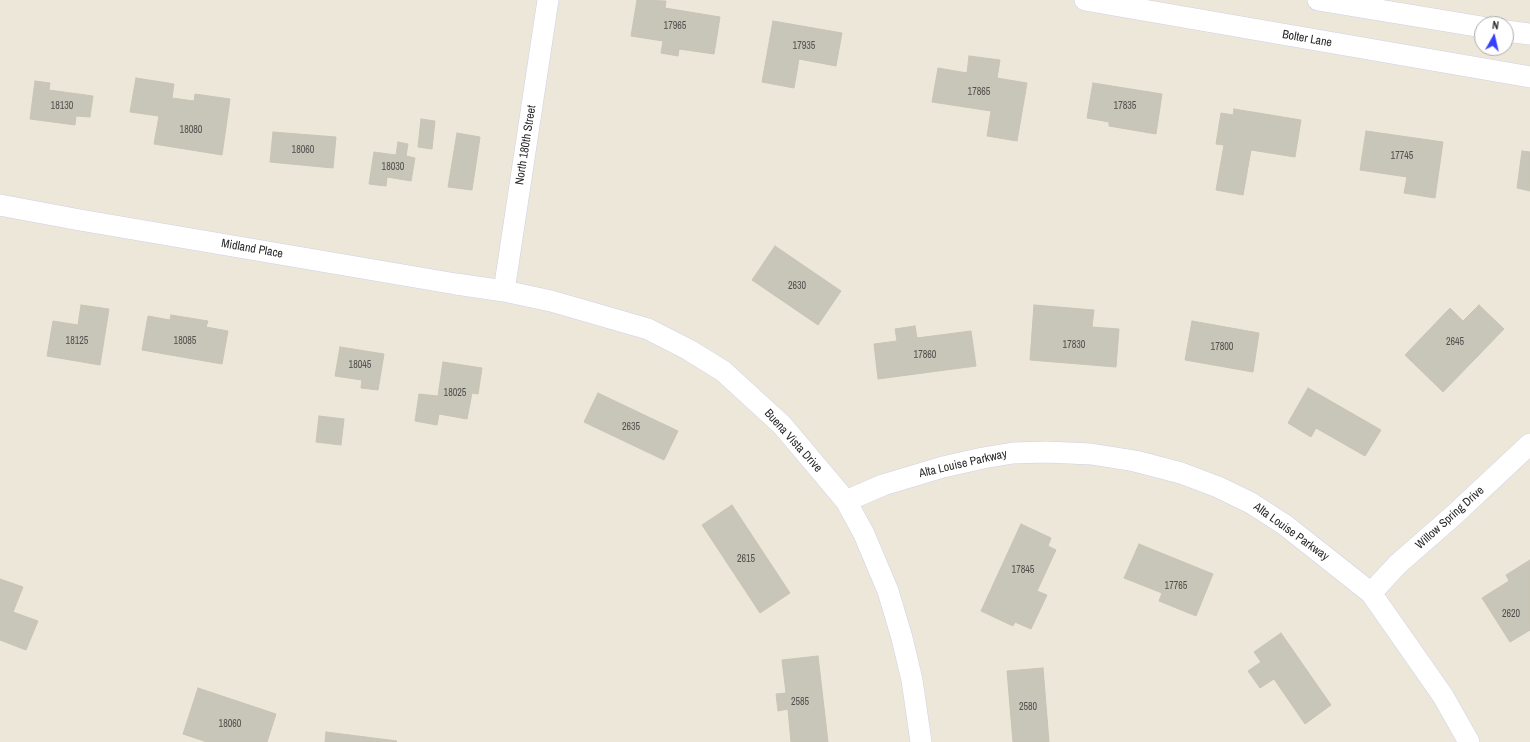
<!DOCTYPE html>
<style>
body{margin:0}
#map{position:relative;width:1530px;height:742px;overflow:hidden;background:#ede7da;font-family:"Archivo Narrow",sans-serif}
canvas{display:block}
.north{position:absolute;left:1474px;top:16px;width:40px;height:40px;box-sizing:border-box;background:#fff;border:1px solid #aaa;border-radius:50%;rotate:8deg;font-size:11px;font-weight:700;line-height:16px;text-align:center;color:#2a2a2a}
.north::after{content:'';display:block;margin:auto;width:14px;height:18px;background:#3541ff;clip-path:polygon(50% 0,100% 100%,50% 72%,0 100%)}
</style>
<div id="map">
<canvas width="1530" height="742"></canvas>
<div class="north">N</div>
</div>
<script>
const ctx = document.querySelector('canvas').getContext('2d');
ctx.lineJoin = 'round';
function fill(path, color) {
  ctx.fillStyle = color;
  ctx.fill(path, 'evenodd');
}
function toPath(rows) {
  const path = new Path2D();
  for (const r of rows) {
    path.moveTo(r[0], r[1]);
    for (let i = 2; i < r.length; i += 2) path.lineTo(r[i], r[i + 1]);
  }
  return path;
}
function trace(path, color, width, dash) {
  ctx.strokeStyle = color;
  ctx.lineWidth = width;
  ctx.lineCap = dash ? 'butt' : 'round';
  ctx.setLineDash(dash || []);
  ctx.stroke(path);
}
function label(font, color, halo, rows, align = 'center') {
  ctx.font = font + ' "Archivo Narrow",sans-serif';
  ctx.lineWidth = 3.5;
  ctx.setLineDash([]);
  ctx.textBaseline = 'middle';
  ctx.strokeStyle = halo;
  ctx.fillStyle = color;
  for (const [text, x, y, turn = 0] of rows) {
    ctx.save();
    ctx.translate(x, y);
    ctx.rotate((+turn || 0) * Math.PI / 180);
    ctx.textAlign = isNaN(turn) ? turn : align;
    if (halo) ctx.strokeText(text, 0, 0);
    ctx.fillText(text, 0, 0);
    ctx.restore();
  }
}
const building = toPath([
 [637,0,666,1,665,8,720,17,714,54,679,49,678,56,661,53,663,41,631,36,637,0],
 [773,21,842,33,836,66,799,59,794,88,762,82,773,21],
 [969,56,1000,60,997,78,1027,83,1017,141,987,136,991,111,932,102,938,68,967,73,969,56],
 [136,78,174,84,172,98,194,101,195,94,230,99,222,155,154,144,159,116,130,112,136,78],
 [35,81,50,83,49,90,93,96,90,117,76,116,75,125,30,119,35,81],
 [1093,83,1162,94,1156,134,1109,126,1109,122,1087,118,1093,83],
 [1234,109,1301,120,1295,157,1251,150,1243,195,1216,190,1224,145,1216,144,1221,113,1233,115,1234,109],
 [421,119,435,121,432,149,418,147,421,119],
 [1366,131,1443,142,1435,198,1404,193,1407,177,1360,170,1366,131],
 [273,132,336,137,333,168,270,162,273,132],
 [457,133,480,137,472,190,448,187,457,133],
 [398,142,408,144,406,156,415,158,411,181,387,177,386,186,369,184,374,152,396,155,398,142],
 [1522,151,1530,152,1530,191,1517,188,1522,151],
 [775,246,841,291,818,325,752,280,775,246],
 [81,305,109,309,100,365,47,356,53,321,78,325,81,305],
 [1034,305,1094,310,1092,327,1119,329,1116,367,1030,360,1034,305],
 [1479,305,1504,329,1443,392,1405,355,1450,308,1463,321,1479,305],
 [171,315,208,321,206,327,228,331,222,364,142,350,148,316,170,320,171,315],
 [1192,321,1259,333,1253,372,1185,360,1192,321],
 [915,326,917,338,971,331,976,366,878,379,874,344,897,341,895,329,915,326],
 [340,347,384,354,378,390,361,388,362,380,335,376,340,347],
 [443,362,482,368,478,394,472,393,467,419,439,414,437,425,415,421,419,394,438,396,443,362],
 [1308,388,1381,430,1365,456,1316,428,1311,437,1288,423,1308,388],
 [598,393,678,431,664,460,584,422,598,393],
 [319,416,344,419,341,445,316,442,319,416],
 [732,505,790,593,760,613,702,525,732,505],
 [1021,524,1051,538,1048,546,1056,550,1037,591,1047,595,1031,629,1015,622,1013,626,981,611,1021,524],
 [1139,544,1213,574,1196,616,1159,601,1162,593,1124,578,1139,544],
 [1530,560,1530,630,1510,642,1482,598,1509,581,1506,575,1530,560],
 [0,579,23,587,13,612,38,621,26,650,0,640,0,579],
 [1281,633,1331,705,1305,724,1274,679,1260,688,1248,671,1261,662,1254,652,1281,633],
 [818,656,828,742,791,742,788,709,778,711,776,694,786,693,782,660,818,656],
 [1043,668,1049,742,1013,742,1007,671,1043,668],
 [198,688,276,714,267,742,207,742,183,734,198,688],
 [326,732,397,741,396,742,325,742,326,732]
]);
fill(building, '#c8c5b9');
trace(building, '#c9c4b3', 1);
const street = toPath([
 [1085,0,1530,77],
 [1318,0,1482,27],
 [1506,31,1530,34],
 [0,205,80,220,456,284,504,291,551,301,648,329,689,350,723,371,782,425,846,501,864,534,888,591,902,638,912,680,921,742],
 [504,291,548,0],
 [846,501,883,485,943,467,983,458,1013,453,1046,452,1091,454,1135,461,1181,473,1218,487,1251,503,1285,525,1371,593,1443,696,1469,742],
 [1371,593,1398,564,1454,515,1530,444]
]);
trace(street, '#cfd0e4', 22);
trace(street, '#fff', 21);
label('10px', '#52514e', null, [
 ["17965",675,26],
 ["17935",804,46],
 ["17865",979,92],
 ["18130",62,106],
 ["17835",1125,106],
 ["18080",191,130],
 ["18060",303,150],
 ["17745",1402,156],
 ["18030",393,167],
 ["2630",797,286],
 ["18125",77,341],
 ["18085",185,341],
 ["2645",1455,342],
 ["17830",1074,345],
 ["17800",1222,347],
 ["17860",925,355],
 ["18045",360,365],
 ["18025",455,393],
 ["2635",631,427],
 ["2615",746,559],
 ["17845",1023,570],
 ["17765",1176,586],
 ["2620",1511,614],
 ["2585",800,702],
 ["2580",1028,707],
 ["18060",230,724]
]);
label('12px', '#2a2a2a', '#fff', [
 ["Bolter Lane",1307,39,10],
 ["North 180th Street",526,145,-81],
 ["Midland Place",252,249,10],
 ["Buena Vista Drive",793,441,48],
 ["Alta Louise Parkway",963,464,-13],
 ["Willow Spring Drive",1450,518,-42],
 ["Alta Louise Parkway",1291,532,36]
]);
</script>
